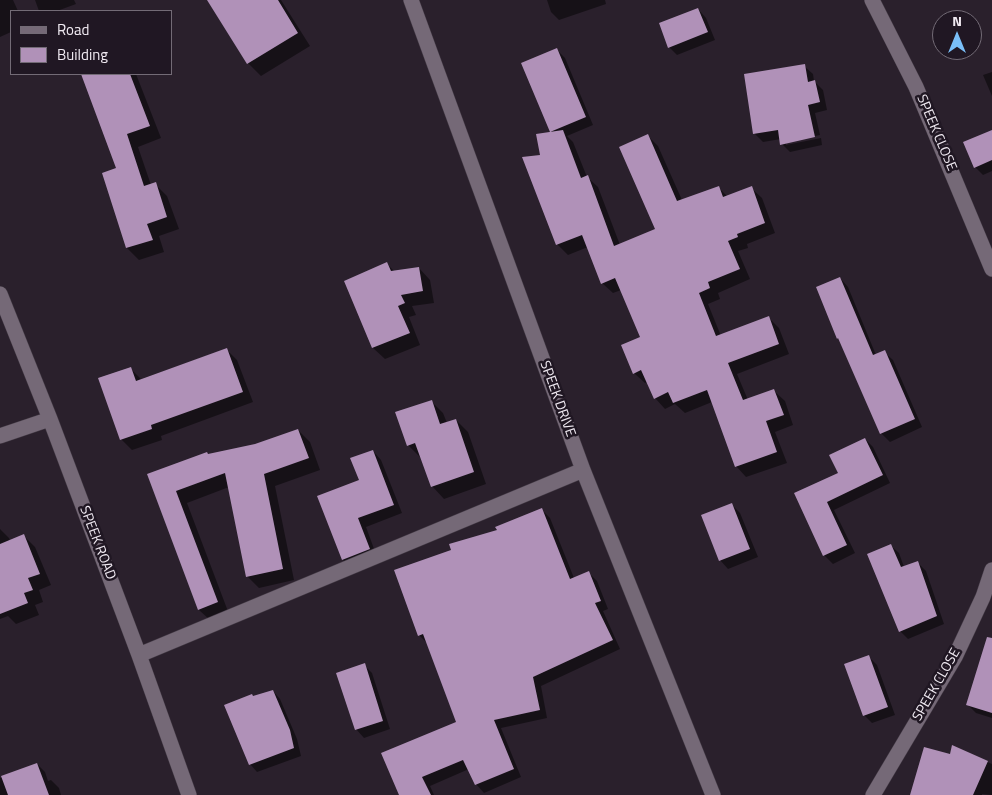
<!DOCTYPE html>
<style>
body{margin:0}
#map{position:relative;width:992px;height:795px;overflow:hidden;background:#2a202c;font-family:"Titillium Web",sans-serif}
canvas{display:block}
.legend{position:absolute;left:10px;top:10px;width:162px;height:65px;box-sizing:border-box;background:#201723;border:1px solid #736b76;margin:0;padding:6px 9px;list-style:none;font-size:15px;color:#f0eaf2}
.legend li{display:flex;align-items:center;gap:10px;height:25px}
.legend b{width:25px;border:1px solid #736b76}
.north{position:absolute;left:932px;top:10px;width:50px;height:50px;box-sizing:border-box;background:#201723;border:1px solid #736b76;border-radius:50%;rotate:0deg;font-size:14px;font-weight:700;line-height:20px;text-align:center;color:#f0eaf2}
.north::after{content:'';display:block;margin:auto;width:18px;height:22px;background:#7abff8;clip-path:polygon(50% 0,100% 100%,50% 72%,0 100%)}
</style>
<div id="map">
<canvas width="992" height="795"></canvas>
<ul class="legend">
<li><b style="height:6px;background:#756977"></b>Road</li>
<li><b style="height:14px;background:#b091b8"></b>Building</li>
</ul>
<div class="north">N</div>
</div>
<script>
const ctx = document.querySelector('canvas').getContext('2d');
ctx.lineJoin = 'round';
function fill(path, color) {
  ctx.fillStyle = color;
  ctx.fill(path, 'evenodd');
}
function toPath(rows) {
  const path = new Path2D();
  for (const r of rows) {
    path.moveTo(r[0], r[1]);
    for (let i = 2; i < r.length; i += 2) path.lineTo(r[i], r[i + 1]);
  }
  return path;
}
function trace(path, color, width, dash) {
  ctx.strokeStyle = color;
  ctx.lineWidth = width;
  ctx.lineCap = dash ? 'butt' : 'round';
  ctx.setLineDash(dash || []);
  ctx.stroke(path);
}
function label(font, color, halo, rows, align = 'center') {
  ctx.font = font + ' "Titillium Web",sans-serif';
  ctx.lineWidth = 5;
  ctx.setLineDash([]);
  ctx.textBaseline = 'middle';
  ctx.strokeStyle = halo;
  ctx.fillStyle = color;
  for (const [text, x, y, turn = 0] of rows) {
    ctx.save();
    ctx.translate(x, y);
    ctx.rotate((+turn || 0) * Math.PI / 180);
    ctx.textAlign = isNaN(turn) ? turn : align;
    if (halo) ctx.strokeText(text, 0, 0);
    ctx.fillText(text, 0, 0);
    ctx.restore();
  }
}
fill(toPath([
 [0,0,13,0,18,11,11,11,11,32,0,37],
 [35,0,74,0,76,4,57,11,39,11],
 [223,0,281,0,310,46,261,76,248,63,213,7],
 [547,0,605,0,606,4,559,20,551,12],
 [698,9,706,18,715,40,677,55,669,47],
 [557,50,565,58,593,125,567,136,573,142,587,177,598,187,620,245,657,230,648,136,658,146,682,200,718,187,728,197,751,188,762,198,775,233,747,244,748,248,738,251,750,279,718,293,720,299,708,304,721,336,769,318,779,328,789,354,737,374,748,400,774,391,785,401,793,425,775,432,787,463,746,477,736,466,712,402,685,413,675,404,665,409,655,398,648,382,645,383,634,373,641,338,621,290,613,293,602,283,588,247,568,255,557,244,541,156,552,133,551,131],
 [804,66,813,74,814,81,823,90,827,110,815,113,820,135,786,142,786,145,821,138,822,145,790,152,782,144,781,139,763,142,755,134,745,75],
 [992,72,992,96,983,75],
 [82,74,136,74,161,138,138,147,151,185,155,184,167,196,179,229,159,236,164,252,139,260,127,248,118,169],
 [992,132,992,171,983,175,975,167],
 [387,264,395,272,419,268,430,280,434,303,412,306,416,315,409,317,420,345,385,359,373,348,345,281],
 [840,278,848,287,876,355,884,352,893,360,922,427,890,442,881,433,840,340],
 [226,349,237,360,253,402,161,436,162,440,132,450,121,439,131,369,141,379],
 [431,401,443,413,447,423,456,420,468,432,486,484,444,499,432,486,420,457,408,445],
 [298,430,310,442,320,470,275,486,294,580,259,588,247,576,229,487,187,503,229,614,211,621,199,610,149,475,208,455,256,445],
 [865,439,873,447,890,483,834,510,855,553,833,564,824,555,795,494,840,474],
 [373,451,381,460,402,513,366,527,377,557,351,568,343,560,319,496,360,481],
 [732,505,740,513,758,557,728,569,720,560],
 [542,510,550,518,574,578,588,572,597,581,608,609,603,611,620,649,541,686,547,718,501,728,521,777,484,793,476,784,469,769,430,786,434,795,400,795,458,723,428,644,419,635,452,551],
 [0,529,9,538,10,541,24,536,35,547,51,585,39,590,43,602,35,605,39,615,16,624,8,616,0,619],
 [890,545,899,553,904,567,918,563,926,571,944,624,908,639,900,631],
 [869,657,877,665,895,715,872,723,864,715],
 [364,665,372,673,390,729,364,738,356,729],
 [992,678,992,718,976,713,968,705],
 [273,691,280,699,297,739,301,756,257,772,250,764,254,697],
 [953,747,992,764,992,795,982,794,982,795,911,795,950,755],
 [37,764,45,772,48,781,51,780,59,788,61,795,0,795,0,778]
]), '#0007');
fill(toPath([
 [207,0,278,0,298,33,247,64],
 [698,8,708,32,668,48,659,23],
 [557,48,586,117,550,132,521,63],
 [805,64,808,82,815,80,820,102,808,105,815,137,780,145,778,130,753,134,744,74],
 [81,74,130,74,150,126,127,134,144,186,156,182,167,217,147,224,153,240,126,248,102,173,116,168],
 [563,130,581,178,588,175,614,246,655,229,619,147,648,134,677,201,719,186,723,197,752,186,765,223,737,234,738,237,728,241,740,269,708,282,710,288,699,293,716,336,769,316,779,344,728,363,743,400,774,389,784,415,766,421,777,452,735,467,707,390,673,403,668,392,654,399,641,370,633,374,621,345,640,337,615,278,601,284,582,235,556,245,522,157,540,155,536,134],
 [992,130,992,160,974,168,963,142],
 [387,262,391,271,419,267,423,291,401,295,405,303,398,306,410,333,372,348,344,281],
 [840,277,873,355,885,350,915,419,880,434,838,338,837,339,816,287],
 [227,348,243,392,151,425,152,429,120,440,98,378,131,367,136,381],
 [432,400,440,424,456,419,474,472,431,487,415,443,407,446,395,412],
 [298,429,309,458,264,474,283,569,246,577,225,473,176,491,218,602,198,610,147,474,207,452,208,454,255,444],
 [865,438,883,475,827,502,847,545,823,556,794,493,838,473,829,455],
 [373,450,394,505,358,518,370,549,342,560,317,496,359,480,350,458],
 [732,503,750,549,719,561,701,515],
 [542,508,570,579,589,571,601,601,595,603,613,640,533,677,540,710,494,720,514,769,475,785,463,760,422,777,431,795,399,795,381,753,456,722,423,634,418,636,394,570,451,550,449,544,497,530,495,527],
 [24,534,40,574,28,578,33,590,24,593,28,603,0,614,0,544],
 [891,544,901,567,918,561,937,616,899,632,867,554],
 [987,637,992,638,992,713,966,705],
 [869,655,888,707,863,716,844,664],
 [365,663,383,721,355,730,336,673],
 [273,690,290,730,294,748,249,765,224,705,252,694,253,696],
 [952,745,988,761,973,795,910,795,924,747,950,754],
 [37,763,49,795,8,795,1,776]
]), '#b091b8');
const minor = toPath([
 [411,0,583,470,713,795],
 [872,0,916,87,992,269],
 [0,294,50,419,139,655,189,795],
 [0,436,50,419],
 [139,655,583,470],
 [873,795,955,657,983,597,992,570]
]);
trace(minor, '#443b46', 16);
trace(minor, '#756977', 15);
label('14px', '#f0eaf2', '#201723', [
 ["SPEEK CLOSE",936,133,67],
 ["SPEEK DRIVE",557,399,70],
 ["SPEEK ROAD",97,543,69],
 ["SPEEK CLOSE",937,685,-60]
]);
</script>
